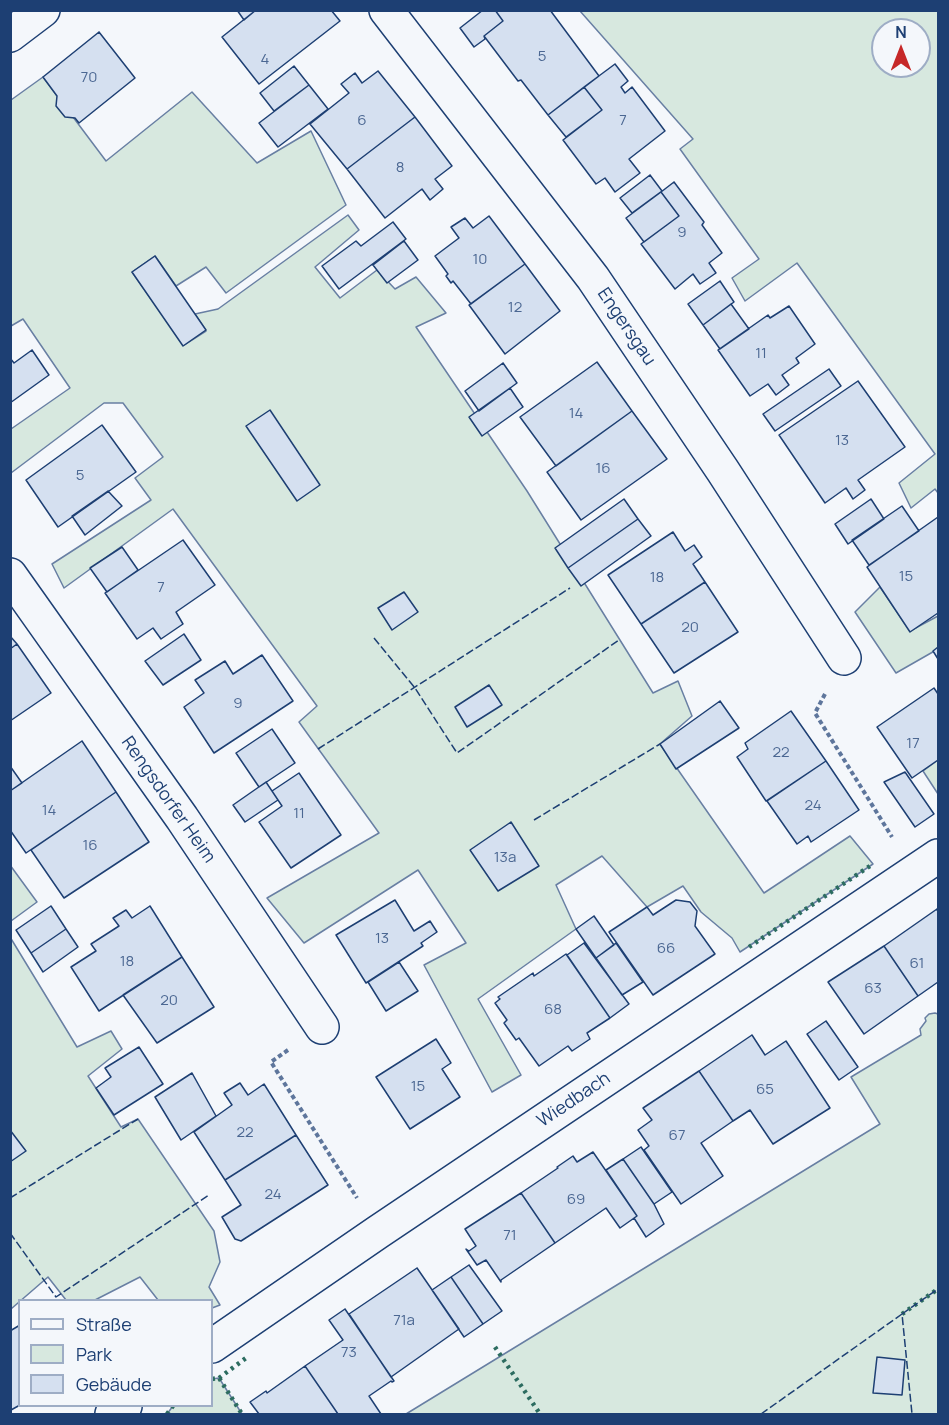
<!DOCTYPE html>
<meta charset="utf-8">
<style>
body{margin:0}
#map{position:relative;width:949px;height:1425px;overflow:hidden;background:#f4f7fb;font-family:Manrope,sans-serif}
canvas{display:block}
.frame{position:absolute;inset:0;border:12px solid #1d3f73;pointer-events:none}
.legend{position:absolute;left:18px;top:1299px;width:195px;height:108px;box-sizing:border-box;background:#f4f7fb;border:2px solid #9eadc5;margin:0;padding:8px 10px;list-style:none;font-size:18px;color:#1d3f73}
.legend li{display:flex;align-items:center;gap:12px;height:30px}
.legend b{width:30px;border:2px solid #9eadc5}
.north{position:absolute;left:871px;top:18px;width:60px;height:60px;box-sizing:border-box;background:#f4f7fb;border:2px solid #9eadc5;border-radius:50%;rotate:0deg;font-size:16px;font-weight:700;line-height:24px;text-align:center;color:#1d3f73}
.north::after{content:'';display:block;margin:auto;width:21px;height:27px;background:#c62828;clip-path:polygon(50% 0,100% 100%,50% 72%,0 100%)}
</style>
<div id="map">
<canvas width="949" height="1425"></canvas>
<div class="frame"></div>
<ul class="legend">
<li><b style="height:8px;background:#f4f7fb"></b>Straße</li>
<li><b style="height:16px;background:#d7e8df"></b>Park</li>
<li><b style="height:16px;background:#d5e0f0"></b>Gebäude</li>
</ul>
<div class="north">N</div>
</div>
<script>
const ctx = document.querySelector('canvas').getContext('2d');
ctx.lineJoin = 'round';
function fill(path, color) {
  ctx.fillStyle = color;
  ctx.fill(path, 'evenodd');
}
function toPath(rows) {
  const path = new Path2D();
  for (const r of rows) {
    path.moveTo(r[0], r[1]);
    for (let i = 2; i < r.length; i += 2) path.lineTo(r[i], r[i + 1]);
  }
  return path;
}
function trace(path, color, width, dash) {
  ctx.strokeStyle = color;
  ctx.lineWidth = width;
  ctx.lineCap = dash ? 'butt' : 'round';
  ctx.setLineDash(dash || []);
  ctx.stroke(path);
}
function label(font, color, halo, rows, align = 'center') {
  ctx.font = font + ' Manrope,sans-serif';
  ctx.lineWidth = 4.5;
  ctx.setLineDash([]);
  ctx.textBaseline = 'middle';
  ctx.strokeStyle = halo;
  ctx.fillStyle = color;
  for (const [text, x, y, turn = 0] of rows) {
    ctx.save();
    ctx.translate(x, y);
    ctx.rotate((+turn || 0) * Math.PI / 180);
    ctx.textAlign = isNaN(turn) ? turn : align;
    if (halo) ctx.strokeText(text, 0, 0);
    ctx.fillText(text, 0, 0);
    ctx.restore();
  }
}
const green = toPath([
 [580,11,938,11,938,493,935,489,911,508,899,483,935,454,797,263,745,301,732,278,759,259,680,149,693,139,580,11],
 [883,30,919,30,919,66,883,66,883,30],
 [43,77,106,161,192,92,257,163,311,131,346,205,226,293,206,267,176,286,155,256,132,272,184,345,206,331,195,314,218,309,348,215,359,230,315,267,340,298,377,270,395,289,416,277,446,313,416,327,527,491,653,693,678,681,692,716,660,744,764,893,850,836,873,864,740,952,732,938,701,912,683,886,647,907,602,856,556,885,576,929,478,999,521,1075,492,1092,424,965,466,943,418,870,304,943,267,898,379,833,299,722,317,706,173,509,64,588,52,564,151,500,135,478,163,457,123,403,104,403,11,473,11,429,70,388,23,319,11,326,11,100,43,77],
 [880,587,910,631,938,616,938,649,896,673,855,612,880,587],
 [938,760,938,794,923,771,938,760],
 [10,865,37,902,11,921,10,921,10,865],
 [10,937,77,1047,111,1031,122,1049,88,1076,121,1127,138,1119,214,1231,220,1262,209,1287,220,1305,212,1308,212,1300,158,1300,140,1277,95,1300,66,1300,48,1277,11,1309,10,937],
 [935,1013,938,1014,938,1414,406,1414,880,1124,851,1077,921,1035,920,1029,926,1021,925,1018,929,1014,935,1013],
 [219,1378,242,1414,167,1414,173,1406,212,1406,212,1379,219,1378]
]);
fill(green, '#d7e8df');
trace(green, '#687fa3', 1.5);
const building = toPath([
 [237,10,256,10,244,20,237,10],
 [256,10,331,10,340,21,259,84,222,37,256,10],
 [483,10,495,10,503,21,484,36,485,39,474,47,460,28,483,10],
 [495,10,550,10,599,76,548,115,521,80,518,81,484,36,503,21,495,10],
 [99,32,135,78,79,123,75,118,65,117,56,106,57,96,43,77,99,32],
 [615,64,628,81,621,87,625,93,632,87,665,131,629,159,640,173,615,192,605,178,596,184,563,140,602,110,584,87,615,64],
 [294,66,309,85,274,111,260,93,294,66],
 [378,71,415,117,347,169,310,124,349,93,341,84,355,73,362,83,378,71],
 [309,85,328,109,278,147,259,123,309,85],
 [584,87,602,110,566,137,548,115,584,87],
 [415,117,452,166,435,179,443,189,430,200,422,189,385,218,347,169,415,117],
 [650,175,662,191,632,213,620,198,650,175],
 [674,182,704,222,702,225,722,253,709,263,716,273,700,284,693,274,675,289,641,244,679,216,661,192,674,182],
 [661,192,679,216,644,242,626,218,661,192],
 [489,216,525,264,471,304,453,281,451,283,446,276,448,274,435,256,459,238,451,227,465,218,473,228,489,216],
 [393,222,406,239,339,289,322,266,356,241,361,246,393,222],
 [404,241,418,260,387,283,373,265,404,241],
 [155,256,206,330,183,346,132,272,155,256],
 [525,264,560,311,505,354,469,305,525,264],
 [720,281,734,302,703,325,688,304,720,281],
 [731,304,749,329,720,349,703,325,731,304],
 [789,306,815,344,796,358,799,363,782,375,789,385,776,395,768,384,750,396,718,350,768,315,770,318,789,306],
 [32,350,49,375,10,403,10,358,14,363,32,350],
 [597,362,632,411,556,466,520,417,597,362],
 [503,363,517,383,479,411,465,391,503,363],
 [829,369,841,386,775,431,763,414,829,369],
 [858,381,905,447,858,480,865,490,853,499,846,488,825,503,779,435,858,381],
 [510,388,523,407,482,436,469,417,510,388],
 [270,410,320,485,297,501,246,426,270,410],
 [632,411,667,459,581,520,547,472,632,411],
 [102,425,136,472,58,527,26,480,102,425],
 [108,491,122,506,85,535,72,516,108,491],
 [624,499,638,519,568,568,555,548,624,499],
 [871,499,884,519,848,544,835,524,871,499],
 [902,506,919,531,869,565,852,540,902,506],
 [938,517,938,613,910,632,867,567,938,517],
 [638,519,651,536,581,586,568,568,638,519],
 [673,532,685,551,694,545,702,557,693,564,705,582,641,624,608,575,673,532],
 [183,540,215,585,176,612,183,624,161,639,153,628,137,639,105,593,183,540],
 [122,547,138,570,107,592,90,568,122,547],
 [705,582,738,632,674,673,641,624,705,582],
 [404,592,418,612,392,630,378,608,404,592],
 [184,634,201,660,163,685,145,661,184,634],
 [10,636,17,644,10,649,10,636],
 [17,644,51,693,10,721,10,649,17,644],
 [938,647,938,659,933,651,938,647],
 [262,655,293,701,214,753,184,707,204,693,195,680,225,661,233,674,262,655],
 [489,685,502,705,467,727,455,707,489,685],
 [934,688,938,694,938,760,912,778,877,727,934,688],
 [720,701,739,728,676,769,660,744,720,701],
 [791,711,826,761,766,801,737,757,748,749,745,743,791,711],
 [272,729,295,763,259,787,236,753,272,729],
 [82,741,116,792,26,853,10,830,10,791,82,741],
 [826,761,859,810,811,842,808,836,797,844,767,801,826,761],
 [10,766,22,783,10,791,10,766],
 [905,772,934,814,915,827,884,782,905,772],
 [299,773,341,835,291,868,259,822,282,806,272,791,299,773],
 [266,782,278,800,245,822,233,805,266,782],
 [116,792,149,842,64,898,31,850,116,792],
 [511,822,539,866,498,891,470,850,511,822],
 [395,900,414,931,430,921,437,932,421,943,423,946,366,983,336,935,395,900],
 [676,900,690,902,697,911,695,926,715,954,653,995,609,932,647,907,653,915,676,900],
 [51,906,66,929,31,953,16,930,51,906],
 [150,906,182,957,99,1011,71,967,96,951,91,944,119,926,113,918,126,910,132,918,150,906],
 [937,909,938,912,938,982,918,996,884,946,937,909],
 [594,916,614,945,596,958,576,929,594,916],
 [66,929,78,947,43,972,31,953,66,929],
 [584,943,629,1004,610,1018,567,955,584,943],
 [616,943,643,982,622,995,596,958,616,943],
 [884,946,918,996,864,1034,828,982,884,946],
 [566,954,610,1018,587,1033,590,1039,572,1051,568,1046,539,1066,519,1038,516,1040,504,1023,507,1020,495,1003,500,999,498,997,533,973,534,976,566,954],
 [182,957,214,1007,157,1043,123,995,182,957],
 [399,962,418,991,386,1011,368,982,399,962],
 [826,1021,858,1067,839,1080,807,1034,826,1021],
 [752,1035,765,1055,786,1041,830,1108,773,1144,750,1110,733,1121,699,1071,752,1035],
 [436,1039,451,1063,442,1069,460,1097,410,1129,376,1077,436,1039],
 [139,1047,163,1084,114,1115,96,1088,111,1077,105,1068,139,1047],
 [699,1071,733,1121,701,1143,723,1176,681,1204,644,1150,649,1146,638,1130,652,1120,643,1108,699,1071],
 [192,1073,216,1116,181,1140,155,1097,192,1073],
 [240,1083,248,1095,264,1084,296,1135,225,1180,194,1132,232,1105,224,1093,240,1083],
 [10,1130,26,1151,10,1162,10,1130],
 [296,1135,328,1185,241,1241,235,1239,222,1217,241,1205,225,1180,296,1135],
 [641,1147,672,1192,654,1204,623,1159,641,1147],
 [593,1152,637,1216,620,1228,606,1208,555,1243,521,1193,558,1168,557,1167,573,1156,577,1162,593,1152],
 [623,1159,654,1204,664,1224,646,1237,634,1218,637,1216,606,1170,623,1159],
 [521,1193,555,1243,501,1280,501,1282,486,1260,477,1265,466,1249,469,1251,476,1246,465,1229,521,1193],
 [469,1265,502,1311,483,1324,451,1277,469,1265],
 [417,1268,459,1329,391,1377,349,1314,417,1268],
 [451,1277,483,1324,464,1337,432,1290,451,1277],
 [345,1309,394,1381,392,1382,391,1381,369,1396,381,1414,338,1414,305,1366,343,1340,329,1320,345,1309],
 [20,1325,20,1405,11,1410,10,1331,20,1325],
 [877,1357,905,1360,902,1395,873,1393,877,1357],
 [305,1366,338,1414,259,1414,250,1402,266,1391,267,1393,305,1366]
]);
fill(building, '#d5e0f0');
trace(building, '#1d3f73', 1.5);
const street = toPath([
 [386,10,593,278,723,471,844,658],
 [10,35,43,10],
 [10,575,182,818,322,1027],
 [212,1346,378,1232,938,856],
 [112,1414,125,1406]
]);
trace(street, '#1d3f73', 36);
trace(toPath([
 [825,694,815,713,892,837],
 [288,1050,271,1062,357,1198]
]), '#5e769c', 4, [4.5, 3]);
trace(street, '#f4f7fb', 33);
trace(toPath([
 [749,947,873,864],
 [902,1314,938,1289],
 [495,1347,540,1414],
 [219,1378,246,1358],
 [212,1379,219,1378,242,1414],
 [167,1414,173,1406]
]), '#2c6c60', 4.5, [3, 4.5]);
trace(toPath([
 [374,638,415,688,457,753,619,640],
 [318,749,570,588],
 [534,820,660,744],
 [10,1198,138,1119],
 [10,1233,56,1297,209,1195],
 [902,1314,938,1289],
 [761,1414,902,1314,912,1414]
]), '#1d3f73', 1.5, [8, 3]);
label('15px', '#4b6792', null, [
 ["5",542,57],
 ["4",265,60],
 ["70",89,78],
 ["6",362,121],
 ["7",623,121],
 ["8",400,168],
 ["9",682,233],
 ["10",480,260],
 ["12",515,308],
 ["11",761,354],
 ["14",576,414],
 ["13",842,441],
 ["16",603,469],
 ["5",80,476],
 ["15",906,577],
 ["18",657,578],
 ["7",161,588],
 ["20",690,628],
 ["9",238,704],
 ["17",913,744],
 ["22",781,753],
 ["24",813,806],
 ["14",49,811],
 ["11",299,814],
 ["16",90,846],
 ["13a",505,858],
 ["13",382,939],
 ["66",666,949],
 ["18",127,962],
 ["61",917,964],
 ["63",873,989],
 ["20",169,1001],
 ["68",553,1010],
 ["15",418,1087],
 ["65",765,1090],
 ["22",245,1133],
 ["67",677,1136],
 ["24",273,1195],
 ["69",576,1200],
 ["71",510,1236],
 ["71a",404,1321],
 ["73",349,1353]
]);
label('18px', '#1d3f73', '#f4f7fb', [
 ["Engersgau",626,327,56],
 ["Rengsdorfer Heim",168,800,55],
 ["Wiedbach",574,1100,-34]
]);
</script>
